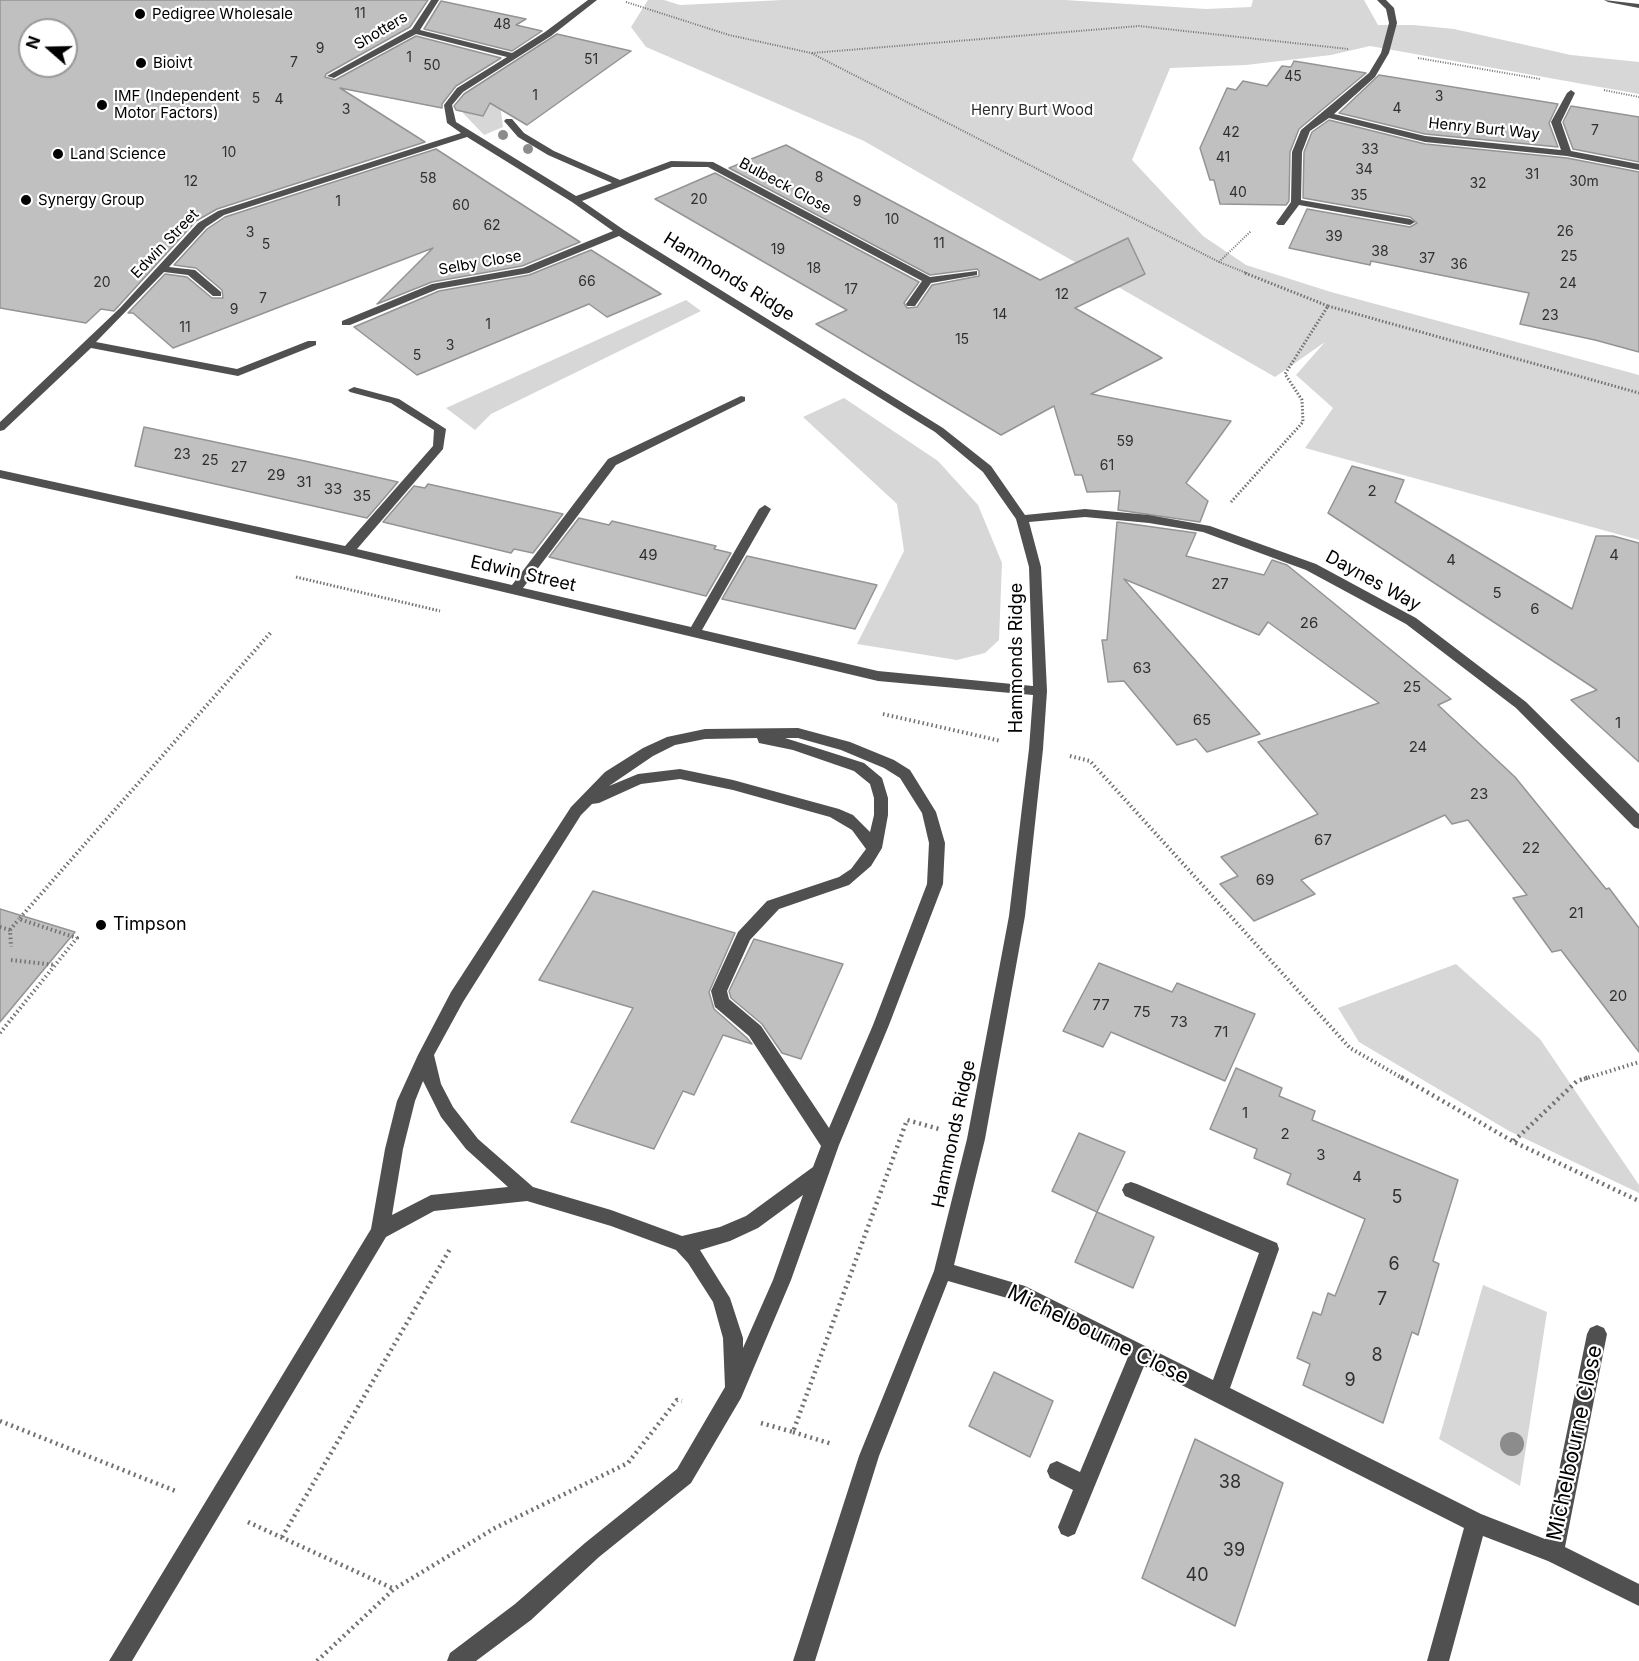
<!DOCTYPE html>
<style>
body{margin:0}
#map{position:relative;width:1639px;height:1661px;overflow:hidden;background:#fff;font-family:Inter,sans-serif}
canvas{display:block}
.north{position:absolute;left:18px;top:18px;width:60px;height:60px;box-sizing:border-box;background:#fff;border:2px solid #999;border-radius:50%;rotate:290deg;font-size:16px;font-weight:700;line-height:24px;text-align:center;color:#000}
.north::after{content:'';display:block;margin:auto;width:21px;height:27px;background:#000;clip-path:polygon(50% 0,100% 100%,50% 72%,0 100%)}
</style>
<div id="map">
<canvas width="1639" height="1661"></canvas>
<div class="north">N</div>
</div>
<script>
const ctx = document.querySelector('canvas').getContext('2d');
ctx.lineJoin = 'round';
function fill(path, color) {
  ctx.fillStyle = color;
  ctx.fill(path, 'evenodd');
}
function toPath(rows) {
  const path = new Path2D();
  for (const r of rows) {
    path.moveTo(r[0], r[1]);
    for (let i = 2; i < r.length; i += 2) path.lineTo(r[i], r[i + 1]);
  }
  return path;
}
function trace(path, color, width, dash) {
  ctx.strokeStyle = color;
  ctx.lineWidth = width;
  ctx.lineCap = dash ? 'butt' : 'round';
  ctx.setLineDash(dash || []);
  ctx.stroke(path);
}
function label(font, color, halo, rows, align = 'center') {
  ctx.font = font + ' Inter,sans-serif';
  ctx.lineWidth = 4.5;
  ctx.setLineDash([]);
  ctx.textBaseline = 'middle';
  ctx.strokeStyle = halo;
  ctx.fillStyle = color;
  for (const [text, x, y, turn = 0] of rows) {
    ctx.save();
    ctx.translate(x, y);
    ctx.rotate((+turn || 0) * Math.PI / 180);
    ctx.textAlign = isNaN(turn) ? turn : align;
    if (halo) ctx.strokeText(text, 0, 0);
    ctx.fillText(text, 0, 0);
    ctx.restore();
  }
}
fill(toPath([
 [648,0,664,0,680,5,783,0,1065,0,1206,9,1251,7,1253,0,1364,0,1378,25,1413,25,1454,29,1571,55,1639,62,1639,94,1370,46,1331,55,1246,65,1170,68,1132,160,1203,236,1246,265,1331,292,1639,375,1639,540,1305,448,1333,408,1296,375,1325,342,1275,377,864,141,646,47,631,27],
 [469,96,500,104,503,127,484,135,463,113],
 [686,300,701,311,491,414,475,430,446,408],
 [844,398,938,461,978,505,1002,563,999,640,985,653,957,660,857,644,904,551,897,504,803,417],
 [1456,964,1540,1039,1639,1185,1639,1193,1509,1131,1359,1042,1338,1008],
 [1483,1285,1547,1312,1520,1486,1439,1439]
]), '#d7d7d7');
const building = toPath([
 [0,0,428,0,410,27,326,74,325,77,335,80,416,36,501,58,456,86,442,104,442,108,340,88,425,142,217,209,196,221,114,311,101,309,86,323,0,308,0,0],
 [30,30,66,30,66,66,30,66,30,30],
 [441,1,526,19,516,25,542,31,512,51,424,29,441,1],
 [557,34,631,51,527,125,490,103,483,116,456,110,454,106,464,94,557,34],
 [1294,61,1366,73,1299,129,1290,152,1289,201,1286,205,1220,204,1214,180,1210,180,1200,148,1227,88,1236,90,1243,81,1267,86,1282,66,1291,67,1294,61],
 [1379,75,1558,104,1549,123,1558,147,1425,134,1339,113,1379,75],
 [1571,106,1639,117,1639,162,1573,149,1563,122,1571,106],
 [1329,120,1425,144,1567,158,1639,172,1639,352,1595,340,1520,324,1529,293,1371,261,1370,265,1289,248,1307,209,1410,227,1417,223,1410,217,1303,198,1304,152,1312,132,1329,120],
 [786,145,1040,280,1128,238,1145,274,1075,308,1162,358,1091,394,1231,421,1186,483,1208,501,1200,522,1118,510,1120,491,1087,492,1082,475,1075,475,1054,406,1001,435,816,324,847,310,655,199,715,173,919,282,904,303,907,308,917,307,932,285,979,276,979,271,977,269,930,275,729,168,786,145],
 [436,149,580,242,522,266,432,282,377,304,433,248,173,348,133,313,128,313,165,274,187,277,212,298,223,298,222,290,196,268,174,265,207,229,225,217,436,149],
 [591,250,661,294,607,317,589,304,417,375,354,327,439,291,529,275,591,250],
 [144,427,305,461,398,482,367,518,135,466,144,427],
 [1352,466,1404,480,1395,502,1572,609,1596,536,1613,536,1639,543,1639,762,1571,700,1597,690,1328,513,1352,466],
 [428,484,563,514,533,553,514,549,511,553,383,522,414,486,425,488,428,484],
 [579,518,609,525,612,521,716,546,714,549,731,553,706,596,549,557,579,518],
 [1117,522,1196,533,1186,556,1264,575,1272,560,1287,565,1451,699,1438,705,1515,777,1606,889,1609,888,1639,928,1639,1052,1561,950,1552,952,1513,898,1527,895,1468,820,1452,824,1445,815,1301,880,1315,894,1254,921,1220,884,1238,876,1221,857,1318,814,1258,742,1379,703,1268,622,1259,635,1124,579,1260,734,1207,752,1196,739,1177,745,1124,681,1108,682,1102,640,1107,640,1117,522],
 [747,556,877,585,855,629,722,599,747,556],
 [593,891,735,933,709,992,714,1009,747,1038,752,1044,723,1035,694,1095,683,1091,654,1149,571,1122,633,1008,539,980,593,891],
 [0,909,75,932,0,1022,0,909],
 [754,939,843,964,801,1059,782,1053,762,1024,731,998,729,991,754,939],
 [1099,963,1172,992,1177,983,1255,1014,1225,1081,1111,1032,1103,1047,1063,1031,1099,963],
 [1236,1068,1282,1088,1279,1096,1315,1111,1312,1120,1458,1180,1433,1261,1439,1264,1418,1335,1412,1332,1383,1423,1303,1385,1310,1364,1297,1358,1313,1312,1321,1315,1328,1293,1335,1296,1365,1219,1287,1184,1291,1174,1254,1158,1257,1149,1210,1129,1236,1068],
 [1079,1133,1125,1152,1097,1212,1052,1191,1079,1133],
 [1097,1212,1154,1237,1133,1288,1075,1262,1097,1212],
 [994,1372,1053,1401,1030,1457,969,1426,994,1372],
 [1195,1439,1283,1483,1235,1626,1142,1578,1195,1439]
]);
fill(building, '#c0c0c0');
trace(building, '#949494', 1.5);
trace(toPath([
 [626,2,729,35,811,53,1219,262,1249,274],
 [812,53,1139,26,1348,49],
 [1418,58,1540,79],
 [1604,90,1639,97],
 [1219,262,1251,231]
]), '#727272', 2, [1, 1.5]);
trace(toPath([
 [1328,306,1639,393],
 [1231,502,1303,422,1302,400,1285,374,1328,306,1245,273],
 [296,577,440,611]
]), '#727272', 3, [1.5, 2]);
trace(toPath([
 [883,714,1001,741],
 [1070,756,1090,761,1350,1048,1404,1079],
 [0,927,10,930,11,947],
 [10,930,19,919],
 [11,960,55,965],
 [0,1033,77,938,19,919,272,631],
 [1584,1079,1639,1062]
]), '#727272', 4, [1.5, 3]);
trace(toPath([
 [1401,1077,1514,1142,1639,1201],
 [1514,1141,1577,1081,1589,1077],
 [0,1421,178,1492],
 [761,1423,793,1432,907,1120,939,1129],
 [793,1432,832,1444],
 [248,1522,394,1589],
 [282,1537,450,1249],
 [317,1661,394,1589,495,1528,628,1463,677,1400,682,1401]
]), '#727272', 4.5, [2, 4]);
fill(toPath([
 [431,0,439,0,420,30,512,53,545,32,588,0,597,0,551,36,463,92,452,105,456,122,576,196,612,183,548,155,518,137,504,121,506,119,512,119,524,133,554,151,620,180,671,161,713,162,930,277,977,271,977,275,931,283,915,306,907,306,906,304,922,281,708,167,672,167,582,201,624,230,943,428,991,466,1025,515,1085,509,1149,515,1210,526,1316,564,1416,618,1526,702,1639,814,1639,829,1634,827,1516,708,1406,624,1306,570,1203,532,1149,523,1085,517,1029,522,1041,567,1047,691,1043,749,1025,916,985,1139,954,1265,1025,1286,1213,1380,1259,1253,1125,1196,1122,1190,1125,1184,1131,1182,1137,1184,1277,1243,1279,1249,1230,1388,1481,1514,1545,1539,1587,1334,1590,1328,1597,1325,1604,1328,1607,1334,1565,1547,1639,1584,1639,1606,1548,1561,1483,1536,1449,1661,1427,1661,1464,1528,1144,1366,1075,1534,1068,1537,1061,1534,1058,1527,1073,1490,1050,1478,1047,1471,1050,1464,1057,1461,1080,1472,1128,1357,1014,1300,948,1281,879,1456,815,1661,793,1661,859,1456,934,1271,967,1139,1009,916,1029,749,1033,695,878,681,348,555,0,478,0,470,345,546,433,446,434,430,391,403,350,392,348,390,354,387,399,399,446,429,443,449,357,549,512,585,608,459,741,396,745,397,745,401,616,465,523,588,691,627,759,509,765,505,771,509,702,630,878,671,1033,686,1029,567,1016,519,983,472,935,432,619,236,529,273,438,289,350,325,342,325,342,321,432,284,523,268,613,231,572,202,467,137,224,215,206,227,169,267,195,270,221,292,221,296,213,296,188,275,164,272,96,342,237,369,308,341,316,341,316,345,238,376,91,348,4,430,0,431,0,422,120,308,198,223,218,211,461,133,447,123,444,105,457,88,507,57,416,34,334,78,327,76,412,29,431,0],
 [1377,0,1386,0,1394,8,1397,23,1389,53,1375,77,1334,114,1425,136,1561,150,1551,122,1567,93,1571,90,1575,93,1561,122,1571,151,1639,164,1639,170,1567,156,1425,142,1329,118,1310,131,1302,152,1301,200,1410,219,1415,222,1410,225,1299,205,1284,225,1278,225,1276,223,1291,202,1292,152,1301,130,1369,73,1381,53,1389,23,1386,9,1377,0],
 [1604,0,1639,4,1639,8,1608,2,1604,0],
 [798,728,850,742,894,760,910,770,936,812,945,843,943,884,889,1025,839,1145,791,1280,741,1398,691,1483,599,1557,531,1620,476,1661,447,1661,450,1653,515,1604,585,1543,677,1469,725,1387,723,1338,713,1302,688,1263,676,1250,611,1226,527,1201,434,1211,386,1237,132,1661,109,1661,371,1229,385,1149,397,1101,418,1055,451,992,571,807,605,772,643,748,667,737,705,729,798,728],
 [757,738,759,743,793,750,854,771,870,784,874,798,874,815,870,832,853,815,839,809,733,780,680,769,638,774,609,786,653,756,675,745,705,739,757,738],
 [785,738,798,738,841,750,884,768,900,778,922,813,929,843,927,884,873,1025,829,1128,761,1026,729,999,727,991,750,940,779,909,849,885,871,866,882,848,888,815,888,798,882,778,864,763,785,738],
 [680,779,733,790,830,817,852,830,866,849,851,869,839,877,767,901,738,932,711,991,715,1007,749,1036,821,1146,813,1167,746,1216,720,1227,682,1236,611,1210,533,1187,478,1139,453,1107,441,1084,434,1055,463,1002,581,815,592,804,599,803,641,784,680,779],
 [423,1081,441,1117,466,1149,508,1187,431,1195,392,1215,403,1149,415,1101,423,1081],
 [803,1195,773,1280,743,1348,743,1338,730,1298,700,1250,730,1241,758,1228,803,1195]
]), '#505050');
ctx.fillStyle = '#8c8c8c';
for (const [x, y, r] of [
 [503,135,5],
 [528,149,5],
 [1512,1444,12]
]) {
  ctx.beginPath();
  ctx.arc(x, y, r, 0, 2 * Math.PI);
  ctx.fill();
}
for (const [x, y, r, color] of [
 [140,14,6,"#000"],
 [141,63,6,"#000"],
 [102,105,6,"#000"],
 [58,154,6,"#000"],
 [26,200,6,"#000"],
 [101,925,6,"#000"]
]) {
  const dot = new Path2D();
  dot.arc(x, y, r, 0, 2 * Math.PI);
  ctx.fillStyle = color;
  ctx.fill(dot);
  trace(dot, '#fff', 2);
}
label('14px', '#303030', null, [
 ["11",360,14],
 ["48",502,25],
 ["9",320,49],
 ["1",409,58],
 ["51",591,60],
 ["7",294,63],
 ["50",432,66],
 ["45",1293,77],
 ["1",535,96],
 ["3",1439,97],
 ["5",256,99],
 ["4",279,100],
 ["4",1397,109],
 ["3",346,110],
 ["7",1595,131],
 ["42",1231,133],
 ["33",1370,150],
 ["10",229,153],
 ["41",1223,158],
 ["34",1364,170],
 ["31",1532,175],
 ["8",819,178],
 ["58",428,179],
 ["12",191,182],
 ["30m",1584,182],
 ["32",1478,184],
 ["40",1238,193],
 ["35",1359,196],
 ["20",699,200],
 ["1",338,202],
 ["9",857,202],
 ["60",461,206],
 ["10",892,220],
 ["62",492,226],
 ["26",1565,232],
 ["3",250,233],
 ["39",1334,237],
 ["11",939,244],
 ["5",266,245],
 ["19",778,250],
 ["38",1380,252],
 ["25",1569,257],
 ["37",1427,259],
 ["36",1459,265],
 ["18",814,269],
 ["66",587,282],
 ["20",102,283],
 ["24",1568,284],
 ["17",851,290],
 ["12",1062,295],
 ["7",263,299],
 ["9",234,310],
 ["14",1000,315],
 ["23",1550,316],
 ["1",488,325],
 ["11",185,328],
 ["15",962,340],
 ["3",450,346],
 ["5",417,356],
 ["59",1125,442],
 ["23",182,455],
 ["25",210,461],
 ["61",1107,466],
 ["27",239,468]
]);
label('15px', '#000', '#fff', [
 ["Pedigree Wholesale",152,14],
 ["Bioivt",153,63],
 ["IMF (Independent",114,96],
 ["Motor Factors)",114,113],
 ["Land Science",70,154],
 ["Synergy Group",38,200]
], 'left');
label('15px', '#000', '#fff', [
 ["Shotters",381,31,-31],
 ["Henry Burt Way",1484,129,6],
 ["Bulbeck Close",785,186,28],
 ["Edwin Street",165,244,-46],
 ["Selby Close",480,263,-10]
]);
label('15px', '#2e2e2e', '#fff', [
 ["Henry Burt Wood",1032,110]
]);
label('15px', '#303030', null, [
 ["29",276,475],
 ["31",304,482],
 ["33",333,489],
 ["2",1372,491],
 ["35",362,496],
 ["49",648,555],
 ["4",1614,555],
 ["4",1451,560],
 ["27",1220,584],
 ["5",1497,593],
 ["6",1535,609],
 ["26",1309,623],
 ["63",1142,668],
 ["25",1412,687],
 ["65",1202,720],
 ["1",1618,723],
 ["24",1418,747],
 ["23",1479,794],
 ["67",1323,840],
 ["22",1531,848],
 ["69",1265,880],
 ["21",1576,913],
 ["20",1618,996],
 ["77",1101,1005],
 ["75",1142,1012],
 ["73",1179,1022],
 ["71",1221,1032],
 ["1",1245,1113],
 ["2",1285,1134],
 ["3",1321,1155],
 ["4",1357,1177]
]);
label('18px', '#000', '#fff', [
 ["Hammonds Ridge",729,277,32],
 ["Edwin Street",523,574,13],
 ["Daynes Way",1373,581,29],
 ["Hammonds Ridge",1017,658,-90],
 ["Hammonds Ridge",954,1134,-78]
]);
label('18px', '#000', '#fff', [
 ["Timpson",113,925]
], 'left');
label('18px', '#303030', null, [
 ["5",1397,1198],
 ["6",1394,1265],
 ["7",1382,1300],
 ["8",1377,1356],
 ["9",1350,1381],
 ["38",1230,1483],
 ["39",1234,1551],
 ["40",1197,1576]
]);
label('21px', '#000', '#fff', [
 ["Michelbourne Close",1098,1335,26],
 ["Michelbourne Close",1575,1443,-78]
]);
</script>
